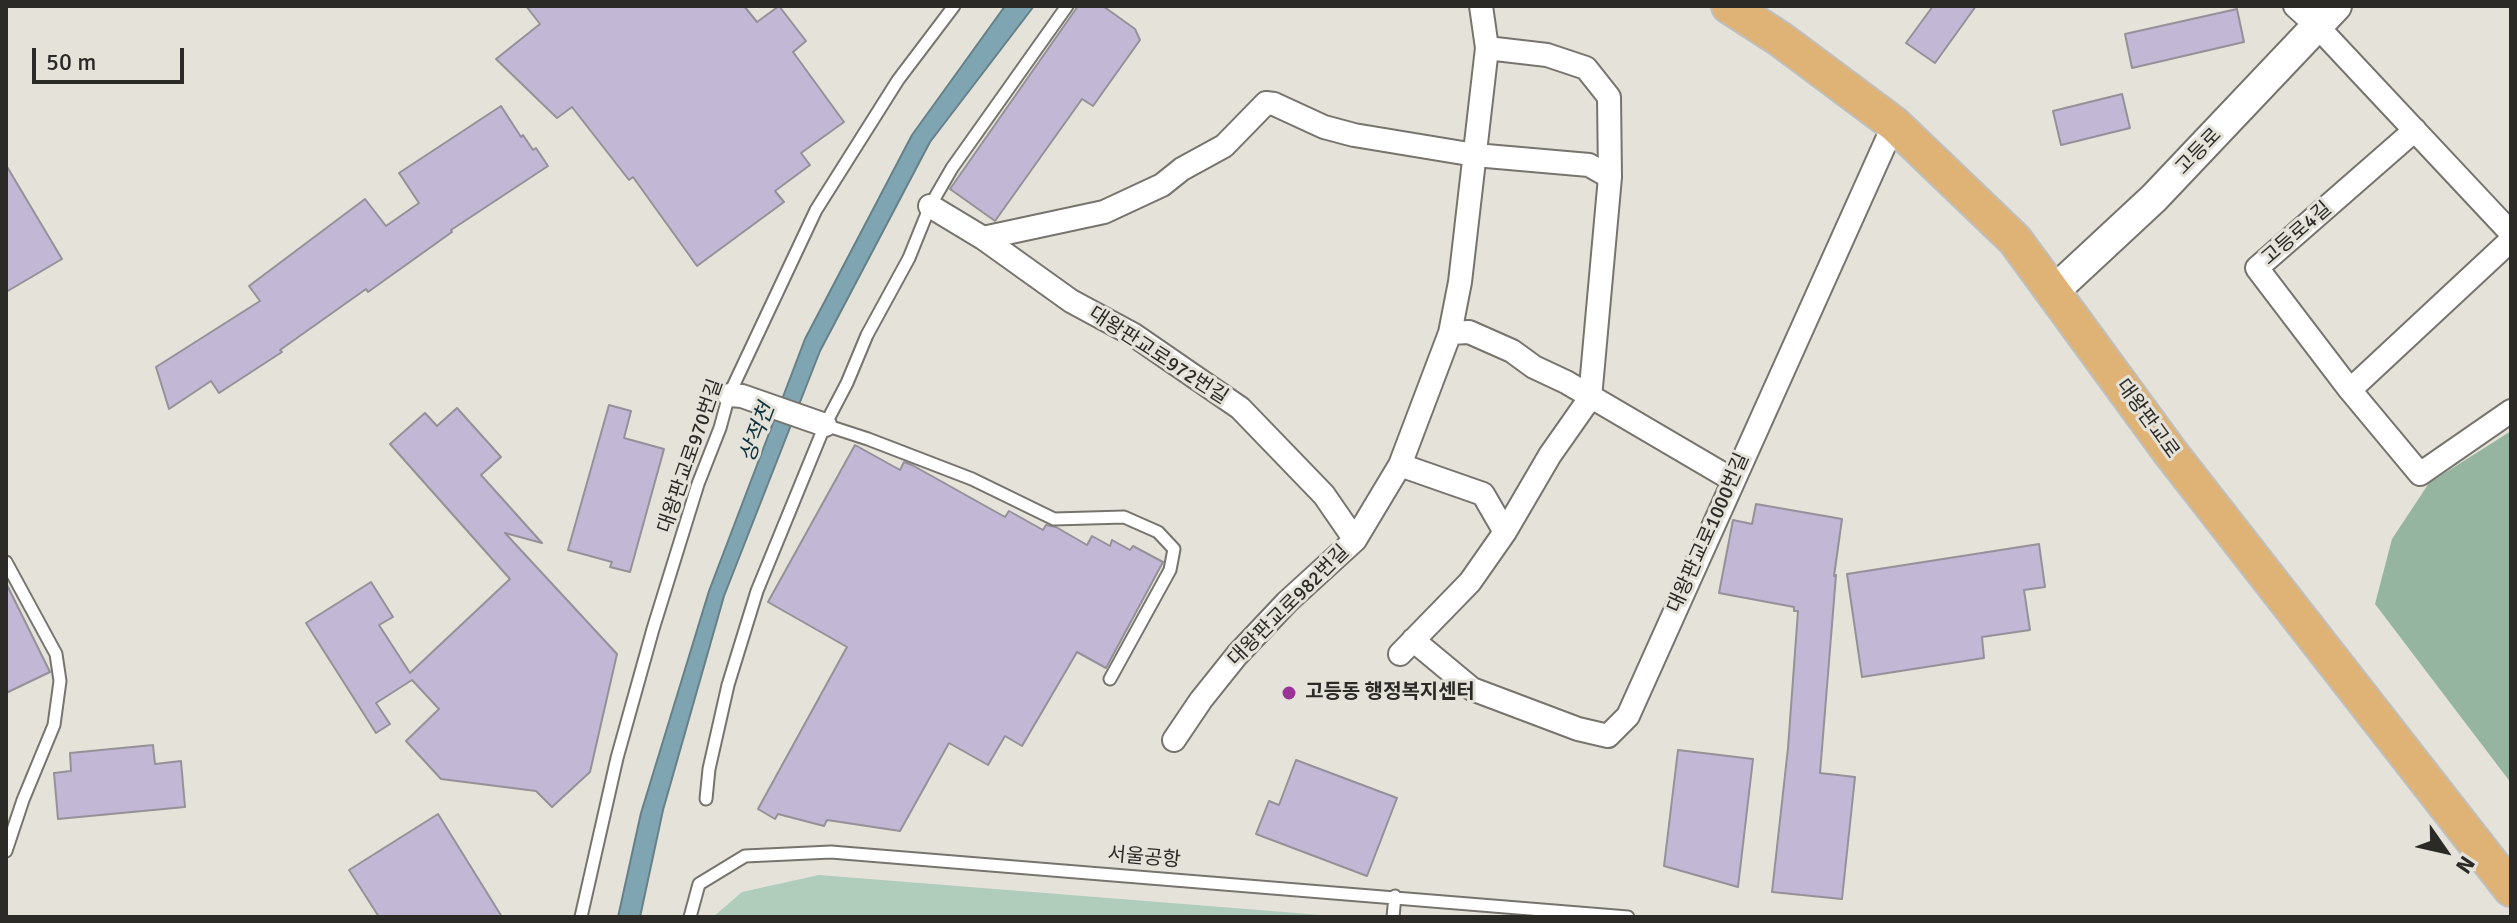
<!DOCTYPE html>
<meta charset="utf-8">
<style>
body{margin:0}
#map{position:relative;width:2517px;height:923px;overflow:hidden;background:#e5e2da;font-family:Signika,sans-serif}
canvas{display:block}
.frame{position:absolute;inset:0;border:8px solid #2b2a27;pointer-events:none}
.north{position:absolute;left:2405px;top:811px;width:80px;height:80px;-webkit-text-stroke:6px #e5e2da;paint-order:stroke;rotate:124deg;font-size:22px;font-weight:700;line-height:32px;text-align:center;color:#2b2a27}
.north::after{content:'';display:block;margin:auto;width:28px;height:36px;background:#2b2a27;clip-path:polygon(50% 0,100% 100%,50% 72%,0 100%)}
.scale{position:absolute;left:32px;top:48px;width:152px;height:36px;box-sizing:border-box;border:4px solid #2b2a27;border-top:0;padding-left:10px;font-size:24px;line-height:28px;white-space:nowrap;color:#2b2a27;-webkit-text-stroke:6px #e5e2da;paint-order:stroke}
</style>
<div id="map">
<canvas width="2517" height="923"></canvas>
<div class="frame"></div>
<div class="north">N</div>
<div class="scale">50 m</div>
</div>
<script>
const ctx = document.querySelector('canvas').getContext('2d');
ctx.lineJoin = 'round';
function fill(path, color) {
  ctx.fillStyle = color;
  ctx.fill(path, 'evenodd');
}
function toPath(rows) {
  const path = new Path2D();
  for (const r of rows) {
    path.moveTo(r[0], r[1]);
    for (let i = 2; i < r.length; i += 2) path.lineTo(r[i], r[i + 1]);
  }
  return path;
}
function trace(path, color, width, dash) {
  ctx.strokeStyle = color;
  ctx.lineWidth = width;
  ctx.lineCap = dash ? 'butt' : 'round';
  ctx.setLineDash(dash || []);
  ctx.stroke(path);
}
function label(font, color, halo, rows, align = 'center') {
  ctx.font = font + ' Signika,"Noto Sans KR",sans-serif';
  ctx.lineWidth = 6;
  ctx.setLineDash([]);
  ctx.textBaseline = 'middle';
  ctx.strokeStyle = halo;
  ctx.fillStyle = color;
  for (const [text, x, y, turn = 0] of rows) {
    ctx.save();
    ctx.translate(x, y);
    ctx.rotate((+turn || 0) * Math.PI / 180);
    ctx.textAlign = isNaN(turn) ? turn : align;
    if (halo) ctx.strokeText(text, 0, 0);
    ctx.fillText(text, 0, 0);
    ctx.restore();
  }
}
fill(toPath([
 [819,875,1347,917,713,917,742,892]
]), '#b0ccba');
fill(toPath([
 [2511,431,2511,783,2375,604,2392,539,2429,483]
]), '#96b5a1');
const water = toPath([
 [1005,6,1034,6,930,142,820,351,724,596,663,810,640,917,618,917,641,813,709,591,805,339,912,135,1005,6]
]);
fill(water, '#7fa5b2');
trace(water, '#668088', 2);
const building = toPath([
 [526,6,744,6,757,22,779,6,806,41,793,52,844,122,801,153,810,165,775,191,784,202,697,266,633,177,629,180,572,107,557,118,496,59,540,24,526,6],
 [1078,6,1103,6,1135,29,1140,40,1093,106,1082,99,995,221,950,189,1078,6],
 [1933,6,1976,6,1935,63,1906,43,1933,6],
 [2237,9,2244,42,2132,68,2125,34,2237,9],
 [2122,94,2130,128,2061,145,2053,111,2122,94],
 [501,106,521,137,523,135,533,150,536,148,548,166,451,230,452,232,368,292,366,289,280,350,282,352,219,393,211,381,169,409,156,367,260,301,249,286,365,199,386,226,419,203,399,173,501,106],
 [6,165,62,259,6,292,6,165],
 [609,405,631,411,624,438,664,449,630,572,610,567,612,562,568,550,609,405],
 [457,408,501,457,481,475,542,543,505,533,617,654,590,772,552,807,536,791,441,779,406,741,439,709,412,680,376,703,390,724,376,733,306,623,371,582,393,617,379,625,410,673,510,579,390,444,425,413,437,426,457,408],
 [855,445,900,470,904,462,912,465,1005,517,1009,511,1043,530,1046,525,1056,527,1087,545,1092,536,1110,546,1112,540,1130,550,1133,546,1163,562,1106,668,1077,652,1022,746,1005,736,988,765,949,743,900,831,827,820,824,826,778,814,775,819,758,809,847,647,768,602,855,445],
 [1756,504,1842,519,1834,576,1836,575,1820,773,1855,777,1842,899,1772,892,1788,748,1798,611,1794,611,1794,607,1719,593,1733,520,1752,524,1756,504],
 [2039,544,2045,587,2024,590,2030,630,1982,637,1984,658,1862,677,1847,574,2039,544],
 [6,583,50,672,6,693,6,583],
 [153,745,155,764,181,761,185,807,58,819,54,773,71,771,70,753,153,745],
 [1678,750,1753,759,1738,887,1664,866,1678,750],
 [1296,760,1397,798,1367,876,1256,834,1269,801,1279,805,1296,760],
 [438,814,502,917,379,917,349,870,438,814]
]);
fill(building, '#c3b7d6');
trace(building, '#949198', 2);
const lane = toPath([
 [825,425,868,439,972,479,1054,519,1124,517,1158,532,1174,549,1170,570,1110,679],
 [6,562,56,654,60,681,54,725,23,800,6,851],
 [706,799,709,769,728,685,757,591,825,425,847,383,867,335,909,258,930,206,952,168,1067,6],
 [581,917,617,758,653,629,698,484,720,428,729,395,816,210,898,80,954,6],
 [690,917,699,884,745,856,831,852,1628,917],
 [1393,917,1395,896]
]);
const street = toPath([
 [2295,6,2317,26,2511,233],
 [1487,48,1547,55,1586,68,1609,97,1610,177],
 [2415,130,2257,268,2350,390,2420,474,2511,411],
 [930,206,983,238,1071,301,1134,335,1240,408,1324,495,1355,540],
 [983,238,1104,212,1162,185,1182,169,1224,146,1266,103,1274,104,1324,127,1354,135,1475,155,1589,165,1610,177,1590,398,1550,455,1505,532,1470,582,1400,654],
 [1450,333,1469,332,1512,351,1534,367,1566,382,1733,480],
 [2350,390,2511,240],
 [729,395,742,396,825,425],
 [1400,465,1483,494,1505,532],
 [1413,640,1472,689,1578,729,1608,736,1628,716,1894,124],
 [1174,740,1201,700,1237,655,1287,602,1355,540,1400,465,1450,333,1460,282,1487,48,1481,6]
]);
const secondary = toPath([
 [2054,291,2154,198,2336,6]
]);
const primary = toPath([
 [1729,6,1780,39,1894,124,2015,240,2170,452,2511,889]
]);
trace(lane, '#76746d', 15);
trace(street, '#76746d', 26);
trace(secondary, '#76746d', 34);
trace(primary, '#bfbfbe', 38);
trace(lane, '#fff', 11);
trace(street, '#fff', 22);
trace(secondary, '#fff', 30);
trace(primary, '#dfb276', 34);
for (const [x, y, r, color] of [
 [1289,693,8,"#993398"]
]) {
  const dot = new Path2D();
  dot.arc(x, y, r, 0, 2 * Math.PI);
  ctx.fillStyle = color;
  ctx.fill(dot);
  trace(dot, '#e5e2da', 3);
}
label('20px', '#2b2a27', '#e5e2da', [
 ["고등로",2199,152,-46],
 ["고등로4길",2297,234,-41],
 ["대왕판교로972번길",1158,356,33],
 ["대왕판교로",2147,419,54],
 ["대왕판교로970번길",691,456,-71],
 ["대왕판교로1000번길",1709,533,-66],
 ["대왕판교로982번길",1289,606,-45],
 ["서울공항",1144,858,5]
]);
label('bold 20px', '#2b2a27', '#e5e2da', [
 ["고등동 행정복지센터",1305,693]
], 'left');
label('italic 22px', '#113540', '#e5e2da', [
 ["상적천",758,433,-69]
]);
</script>
